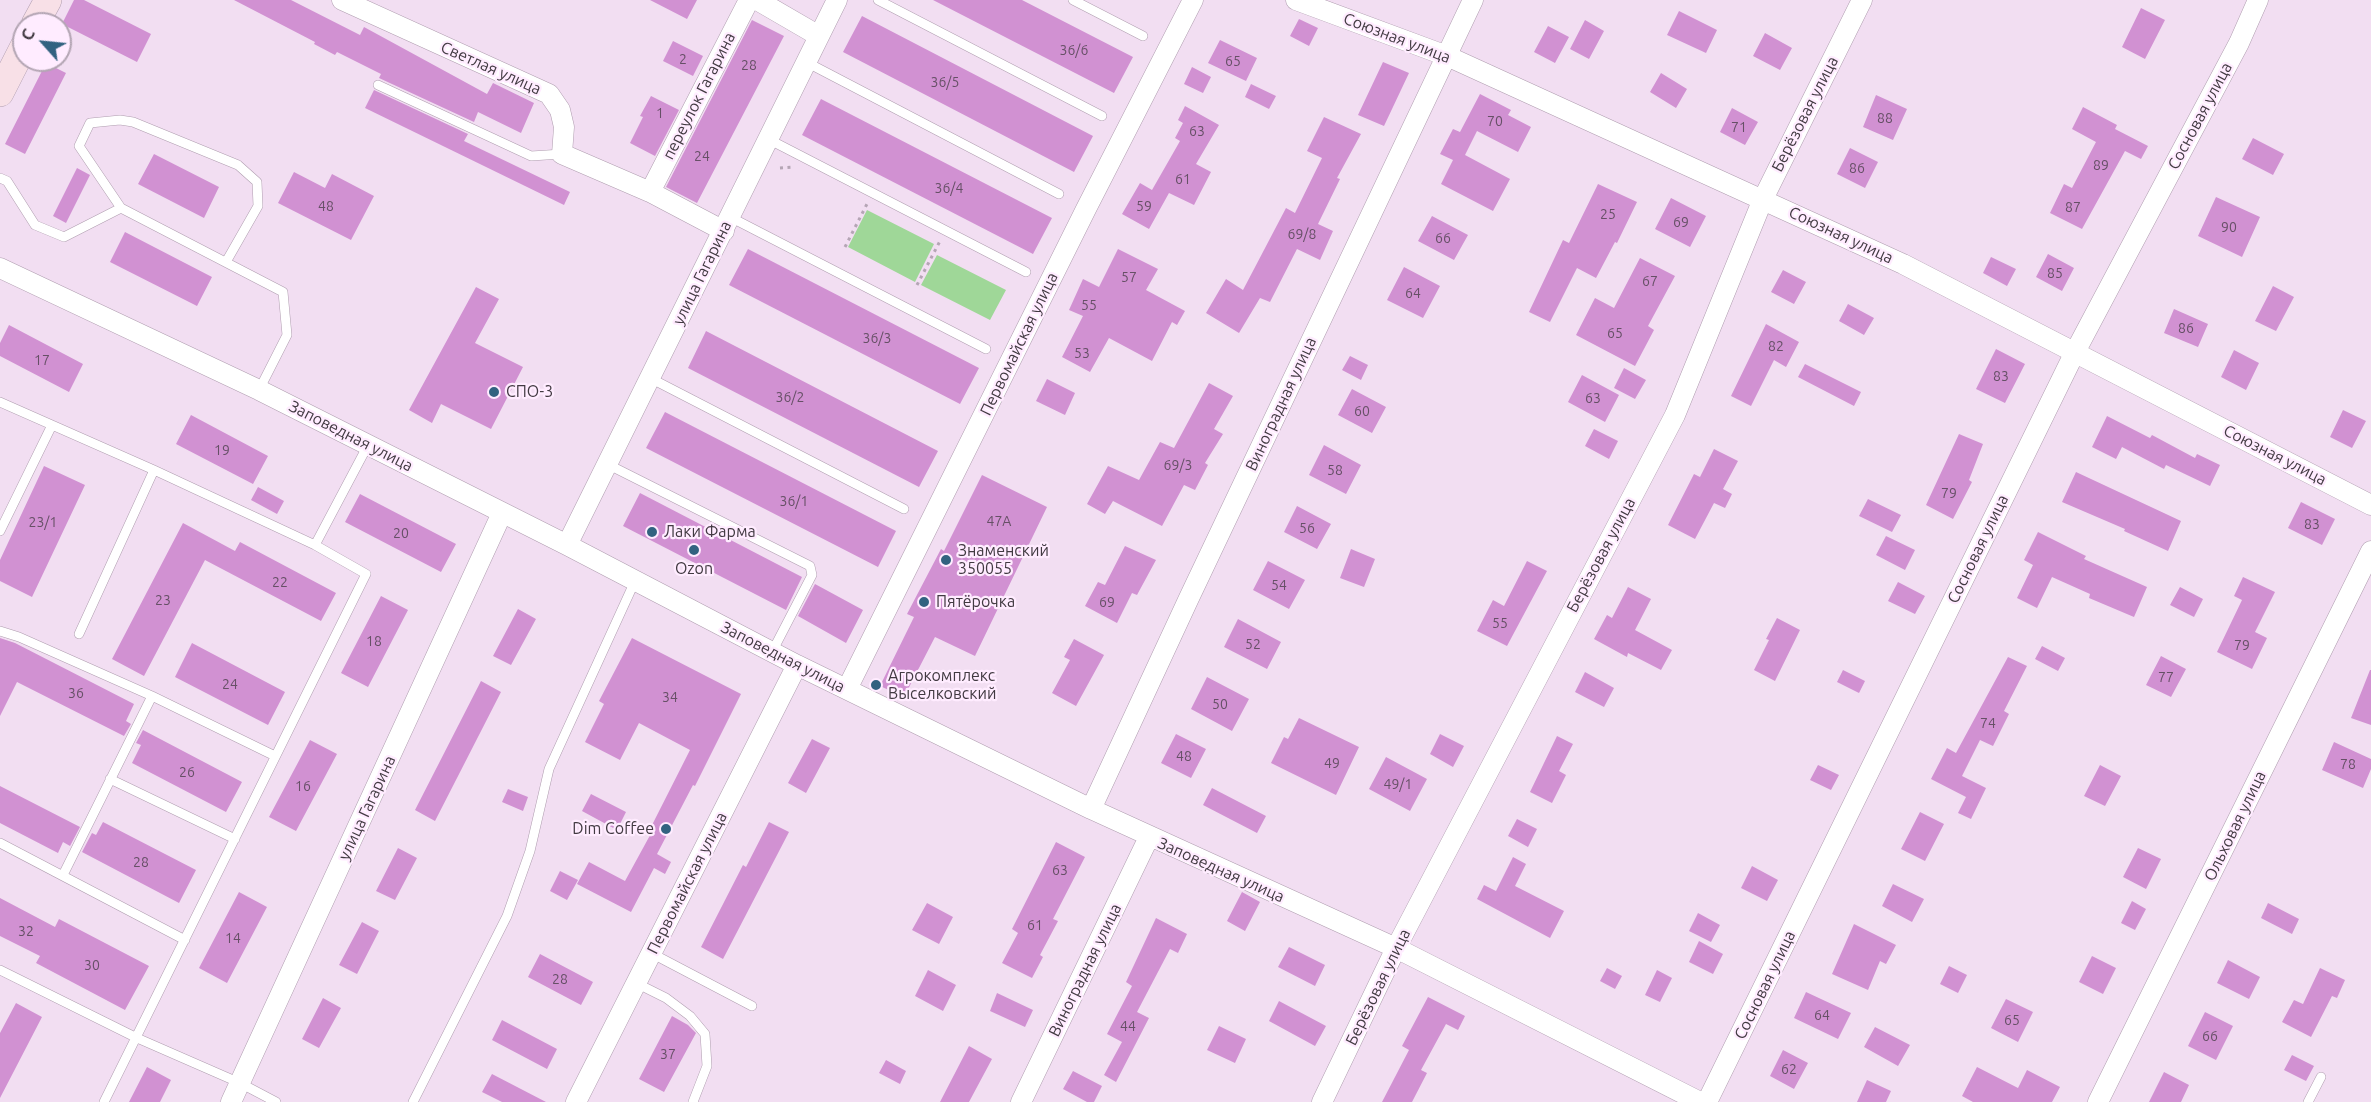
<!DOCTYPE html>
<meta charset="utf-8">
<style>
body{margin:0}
#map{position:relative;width:2371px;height:1102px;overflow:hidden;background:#f2def2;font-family:Ubuntu,sans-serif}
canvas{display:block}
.north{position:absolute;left:12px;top:12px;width:60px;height:60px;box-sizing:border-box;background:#ffecff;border:2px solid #b3a5b3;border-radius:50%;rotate:297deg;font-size:16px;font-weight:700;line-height:24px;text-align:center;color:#423a42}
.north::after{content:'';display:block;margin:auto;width:21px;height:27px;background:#326280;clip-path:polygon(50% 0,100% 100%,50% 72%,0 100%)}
</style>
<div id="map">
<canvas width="2371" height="1102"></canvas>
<div class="north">С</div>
</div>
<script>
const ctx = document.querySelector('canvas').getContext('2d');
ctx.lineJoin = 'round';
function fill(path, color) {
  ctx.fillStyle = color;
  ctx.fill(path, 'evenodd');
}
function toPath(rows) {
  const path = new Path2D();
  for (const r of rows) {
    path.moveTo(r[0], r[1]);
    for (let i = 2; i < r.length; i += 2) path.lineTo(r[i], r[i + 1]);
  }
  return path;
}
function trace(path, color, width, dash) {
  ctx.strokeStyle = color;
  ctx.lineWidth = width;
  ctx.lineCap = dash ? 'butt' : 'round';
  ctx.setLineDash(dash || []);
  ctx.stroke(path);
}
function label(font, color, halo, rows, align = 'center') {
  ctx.font = font + ' Ubuntu,sans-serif';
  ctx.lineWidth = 4.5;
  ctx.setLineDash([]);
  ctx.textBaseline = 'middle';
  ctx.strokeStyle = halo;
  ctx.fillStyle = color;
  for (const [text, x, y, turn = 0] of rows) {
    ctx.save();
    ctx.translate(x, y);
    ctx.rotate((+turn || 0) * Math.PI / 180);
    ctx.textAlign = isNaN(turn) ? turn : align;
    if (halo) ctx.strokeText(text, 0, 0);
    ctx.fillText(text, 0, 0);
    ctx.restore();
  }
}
fill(toPath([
 [867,210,934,244,915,282,848,247],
 [937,255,1006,290,990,320,921,285]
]), '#9fd798');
fill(toPath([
 [74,0,84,0,151,34,137,62,62,24],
 [234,0,291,0,360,35,364,27,487,94,493,83,534,103,521,133,478,112,474,122,379,78,381,74,337,52,335,55,314,44,315,42],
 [650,0,697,0,687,19],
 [933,0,1022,0,1133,57,1114,93],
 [2141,8,2165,20,2145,59,2122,47],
 [1679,11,1717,30,1706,53,1667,35],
 [862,16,1093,136,1074,172,843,52],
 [1299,19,1318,28,1309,46,1290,36],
 [752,20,784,36,697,203,666,187],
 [1585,20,1604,31,1589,59,1570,49],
 [1548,26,1569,37,1555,63,1534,52],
 [1765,33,1792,48,1780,70,1753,56],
 [1220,40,1257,58,1246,81,1208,63],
 [673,41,703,56,693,76,663,61],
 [1383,62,1409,73,1384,126,1358,115],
 [46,63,66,73,25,154,5,144],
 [1192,67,1211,77,1203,93,1184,84],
 [1661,73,1687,89,1676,108,1650,92],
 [1251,84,1276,96,1269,109,1245,97],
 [374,90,468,134,464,141,570,192,564,205,365,108],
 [1480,94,1511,110,1508,115,1531,127,1518,152,1477,131,1465,155,1510,179,1493,211,1441,184,1453,160,1440,154,1453,129,1460,132],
 [1876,95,1907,109,1893,140,1863,127],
 [651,96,679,110,655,156,630,143,643,117,640,116],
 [821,99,1052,218,1033,254,802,135],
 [1185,106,1219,125,1196,164,1211,172,1194,205,1169,193,1149,229,1122,214,1140,183,1152,190,1180,141,1175,138,1183,123,1178,120],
 [2083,107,2117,125,2115,129,2148,146,2141,159,2125,151,2082,229,2050,213,2064,184,2072,188,2096,142,2072,129],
 [1732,108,1758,122,1745,145,1720,132],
 [1324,117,1361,134,1337,178,1340,179,1318,224,1333,231,1320,260,1297,249,1270,302,1260,298,1239,333,1206,313,1226,279,1243,290,1286,208,1295,213,1322,158,1307,151],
 [2253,138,2284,154,2273,175,2242,159],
 [1850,148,1878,162,1865,188,1837,174],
 [154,154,219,187,204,218,138,184],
 [77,168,90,175,66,223,53,216],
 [294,172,325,188,332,174,374,196,351,240,278,203],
 [1598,184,1637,202,1617,243,1615,242,1596,278,1577,268,1550,322,1529,312,1563,240,1569,243],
 [2216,197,2260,217,2242,257,2198,236],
 [1671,198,1706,216,1690,247,1655,229],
 [1432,216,1468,235,1454,260,1418,241],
 [125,232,212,277,197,306,110,262],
 [748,249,979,368,960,404,729,285],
 [1118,249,1158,269,1146,290,1185,311,1177,325,1172,322,1152,361,1109,338,1090,372,1062,357,1083,316,1069,310,1083,279,1099,287],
 [2048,254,2074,268,2062,291,2036,277],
 [1991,257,2016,269,2007,286,1983,273],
 [1640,258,1675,276,1648,326,1654,330,1635,366,1576,335,1595,298,1614,308],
 [1404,267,1440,286,1423,318,1387,300],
 [1783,270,1806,282,1794,304,1771,292],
 [2273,286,2294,297,2276,331,2255,321],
 [476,287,499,299,475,343,523,367,491,429,441,404,432,423,409,410],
 [1848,304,1874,318,1864,335,1839,321],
 [2174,309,2208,324,2198,347,2164,333],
 [1766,324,1799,342,1786,367,1774,360,1751,406,1731,396],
 [9,325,83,364,69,392,0,356,0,343],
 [706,331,938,451,919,487,688,368],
 [1996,349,2025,364,2005,403,1976,389],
 [2234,350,2259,363,2246,390,2221,377],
 [1350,356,1368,365,1361,380,1342,370],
 [1805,364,1861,392,1854,406,1798,377],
 [1624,368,1646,380,1635,399,1614,388],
 [1582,375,1619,395,1605,422,1568,402],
 [1047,379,1075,393,1065,415,1036,401],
 [1209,383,1233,396,1214,429,1223,434,1205,463,1208,465,1195,490,1184,485,1162,526,1113,501,1105,514,1087,504,1108,466,1139,480,1160,442,1174,448],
 [1352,389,1386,407,1372,433,1338,415],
 [2343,410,2366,421,2352,448,2330,437],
 [665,412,896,531,878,567,646,448],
 [191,415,268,456,253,484,176,444],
 [2107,416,2150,438,2152,435,2195,458,2197,454,2220,465,2210,486,2166,465,2164,469,2122,447,2116,459,2092,447],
 [1594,429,1618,441,1609,459,1585,446],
 [1959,434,1983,444,1969,480,1972,482,1953,519,1926,505],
 [1324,445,1361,465,1346,494,1309,475],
 [1714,449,1738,461,1723,489,1732,494,1725,508,1714,503,1695,539,1668,525,1694,474,1700,477],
 [44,466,85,485,32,597,0,581,0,560],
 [2076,472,2181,521,2168,551,2124,531,2125,529,2062,502],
 [982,475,1047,507,975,656,935,637,904,697,880,686,914,617,907,614,941,549,944,551],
 [258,487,284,501,277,514,251,500],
 [640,493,802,577,786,610,623,526],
 [360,494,456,544,441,572,345,522],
 [1868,499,1901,515,1892,532,1859,516],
 [2301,502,2335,519,2322,545,2288,528],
 [1297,506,1331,524,1317,549,1284,532],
 [183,523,235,551,240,542,336,593,321,621,205,560,144,676,112,659],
 [2038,532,2086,556,2084,559,2147,587,2134,617,2089,598,2090,594,2052,577,2037,608,2017,598,2033,565,2024,560],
 [1886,536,1915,550,1905,570,1876,555],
 [1125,546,1156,560,1137,595,1132,593,1117,623,1085,606,1098,582,1105,585],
 [1351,549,1375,559,1364,587,1340,578],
 [1268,561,1305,580,1289,609,1253,590],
 [1527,561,1547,571,1507,646,1477,631,1493,600,1504,606],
 [2243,577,2275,592,2255,632,2267,638,2252,669,2217,652,2242,600,2234,596],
 [1898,582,1925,596,1915,614,1888,601],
 [815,584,863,610,846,643,798,616],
 [1628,587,1651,599,1635,630,1672,650,1661,670,1628,653,1627,657,1594,639,1607,615,1612,618],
 [2180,587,2203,599,2194,617,2170,605],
 [381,596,408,610,368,687,341,673],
 [518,609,536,619,511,665,493,656],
 [1777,618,1800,630,1775,681,1754,670,1769,640,1766,639],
 [1238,619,1281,642,1267,669,1224,647],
 [0,638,15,643,134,704,126,721,131,724,124,736,17,682,0,716],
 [632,638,741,694,695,786,693,785,657,854,671,862,665,874,654,868,631,912,577,884,589,862,625,881,654,828,651,827,690,750,639,723,620,760,585,742,604,704,599,701],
 [1074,639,1104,655,1076,706,1052,693,1070,660,1064,657],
 [192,643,285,692,268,725,175,677],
 [2042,646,2065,658,2058,671,2035,659],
 [2161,656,2186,669,2171,697,2146,685],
 [2008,657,2027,666,2004,711,2009,714,1993,746,1980,740,1962,776,1986,788,1971,819,1958,813,1966,797,1931,779,1947,748,1956,753],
 [1843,670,1865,681,1859,693,1837,682],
 [2370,670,2371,670,2371,725,2351,718],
 [1585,672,1614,688,1604,707,1575,692],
 [1207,677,1249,699,1232,731,1191,709],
 [481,681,501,692,435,821,415,810],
 [1299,718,1359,747,1336,795,1271,763,1284,737,1288,739],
 [143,730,242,782,226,812,132,763,141,745,136,743],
 [1176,734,1206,749,1191,778,1161,763],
 [1440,734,1464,746,1453,767,1430,754],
 [1557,736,1573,744,1559,771,1566,775,1552,803,1530,792],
 [812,739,830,748,806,793,788,783],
 [310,740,337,754,296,831,269,817],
 [2334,742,2371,759,2371,769,2363,788,2322,770],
 [1386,757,1427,779,1410,811,1369,789],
 [1818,765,1839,775,1831,790,1810,780],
 [2100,765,2121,776,2105,806,2084,796],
 [0,786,80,827,70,846,63,842,58,853,0,823],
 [1212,788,1266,816,1257,833,1203,805],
 [508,789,528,797,523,811,502,802],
 [591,794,626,812,617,830,582,811],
 [1920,812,1944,824,1925,861,1901,849],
 [1517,819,1537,829,1528,847,1508,836],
 [103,822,196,870,179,903,82,852,92,833,96,835],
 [769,822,789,832,723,959,701,947,743,865,746,867],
 [1056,842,1085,857,1053,919,1058,921,1040,955,1043,957,1032,978,1002,963,1018,933,1012,929],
 [398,848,417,858,395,900,376,891],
 [2138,848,2161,859,2146,889,2123,877],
 [1513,857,1526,864,1515,886,1564,911,1550,938,1477,899,1484,885,1496,891],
 [1752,866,1778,880,1767,901,1741,888],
 [560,871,578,880,567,900,550,891],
 [1893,884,1924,899,1912,922,1882,906],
 [239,892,267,907,227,983,199,968],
 [1242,892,1260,902,1245,931,1227,921],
 [0,898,55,927,59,919,149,966,125,1010,36,963,40,956,0,936],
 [2132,901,2146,909,2135,930,2121,923],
 [927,903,953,917,939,944,912,930],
 [2268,903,2299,919,2292,934,2261,918],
 [1698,913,1720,925,1711,942,1689,931],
 [1156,918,1187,934,1178,953,1170,949,1137,1012,1149,1018,1116,1082,1104,1075,1122,1042,1107,1034,1132,986,1126,982],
 [362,922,379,931,357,974,339,965],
 [1854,924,1896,945,1886,964,1880,961,1868,990,1832,974],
 [1699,941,1723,954,1713,974,1689,962],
 [1289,947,1325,965,1315,986,1278,967],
 [540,954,593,982,581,1005,528,977],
 [2092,956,2116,968,2103,994,2079,982],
 [2228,960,2260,977,2249,999,2217,983],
 [1949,966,1967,975,1958,993,1940,984],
 [1607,968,1622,976,1615,989,1600,981],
 [2320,968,2345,980,2337,998,2332,996,2311,1037,2282,1022,2294,1000,2303,1004],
 [928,970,956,985,943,1011,915,996],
 [1657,970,1672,978,1660,1002,1645,995],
 [1806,992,1851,1013,1838,1039,1794,1018],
 [997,993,1033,1010,1025,1027,990,1011],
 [1428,997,1465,1016,1458,1030,1446,1024,1421,1070,1427,1073,1412,1102,1382,1102,1409,1050,1402,1046],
 [323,998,341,1008,319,1048,302,1039],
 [2006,999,2033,1012,2018,1042,1991,1028],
 [1279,1001,1326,1026,1315,1046,1269,1021],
 [16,1003,42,1017,0,1098,0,1033],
 [2205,1012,2233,1026,2216,1060,2188,1046],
 [672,1016,688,1025,696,1033,664,1092,639,1079],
 [502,1020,557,1049,547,1069,492,1040],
 [1219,1026,1246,1039,1235,1063,1207,1050],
 [1875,1027,1910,1045,1898,1066,1864,1047],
 [969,1046,992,1059,969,1102,940,1102],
 [1783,1050,1808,1063,1794,1089,1770,1076],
 [2292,1055,2314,1066,2306,1081,2284,1070],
 [886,1060,906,1071,900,1084,879,1073],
 [147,1067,171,1080,160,1102,129,1102],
 [1977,1067,2018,1088,2027,1070,2060,1087,2052,1102,1973,1102,1962,1096],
 [1073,1071,1102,1086,1094,1102,1087,1102,1063,1089],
 [2164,1072,2189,1085,2181,1102,2149,1102],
 [492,1074,546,1102,502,1102,482,1092],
 [1867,1080,1891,1091,1886,1102,1857,1102]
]), '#d191d2');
const lane = toPath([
 [878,0,1102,116],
 [1073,0,1143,36],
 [806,62,1059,194],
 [378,85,531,156,562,154],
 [768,139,1026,272],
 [0,178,7,181,35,225,64,237,121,208,283,292,287,335,259,390],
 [121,208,79,146,90,123,120,120,133,122,238,165,257,182,258,206,226,262],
 [730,217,986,349],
 [650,378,904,509],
 [0,402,154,470,315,545],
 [607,464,810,566,812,575,772,652],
 [0,531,52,425],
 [0,631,19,637,152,696,275,756],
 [79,634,154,470],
 [110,779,235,839],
 [0,843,185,940],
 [63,875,152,696],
 [651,953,752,1006],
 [0,970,137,1038,240,1083,276,1102],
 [636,983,666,998,690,1016,705,1034,707,1066,693,1102],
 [104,1102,366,574,315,545,368,445],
 [413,1102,507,916,530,851,549,769,635,581],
 [2308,1102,2321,1077]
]);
const street = toPath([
 [342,0,549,94,560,110,564,127,562,154,650,192,724,231],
 [757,0,819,36],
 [1296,0,1447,56,1903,264,2371,505],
 [650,192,749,0],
 [0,268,259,390,567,545,797,665,1091,809,1396,948,1700,1102],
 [567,545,837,0],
 [847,689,1086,209,1193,0],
 [1091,809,1189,598,1473,0],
 [231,1102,502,513],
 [576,1102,797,665],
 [1021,1102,1149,837],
 [1322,1102,1396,948,1675,415,1763,199,1862,0],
 [1707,1102,2075,352,2239,43,2258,0],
 [2098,1102,2371,551]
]);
const secondary = toPath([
 [35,24,48,0],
 [0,93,24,46]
]);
trace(lane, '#af9daf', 10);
trace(street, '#af9daf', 21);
trace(secondary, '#af9daf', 28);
trace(toPath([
 [780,168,793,167],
 [845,247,867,204],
 [917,285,940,241]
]), '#b5a5b5', 3, [3, 4.5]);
trace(lane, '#fff', 9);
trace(street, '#fff', 20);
trace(secondary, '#f8e0e7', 27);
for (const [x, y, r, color] of [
 [494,392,6,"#326280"],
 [652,532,6,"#326280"],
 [694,550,6,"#326280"],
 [946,560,6,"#326280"],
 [924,602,6,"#326280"],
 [876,685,6,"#326280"],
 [666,829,6,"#326280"]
]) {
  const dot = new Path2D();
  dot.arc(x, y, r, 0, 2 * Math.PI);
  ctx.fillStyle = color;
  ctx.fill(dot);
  trace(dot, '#ffecff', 2);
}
label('14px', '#665066', null, [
 ["36/6",1074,50],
 ["2",683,59],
 ["65",1233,61],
 ["28",749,65],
 ["36/5",945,82],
 ["1",660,113],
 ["88",1885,118],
 ["70",1495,121],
 ["71",1739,127],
 ["63",1197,131],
 ["24",702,156],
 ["89",2101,165],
 ["86",1857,168],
 ["61",1183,179],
 ["36/4",949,188],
 ["48",326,206],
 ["59",1144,206],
 ["87",2073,207],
 ["25",1608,214],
 ["69",1681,222],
 ["90",2229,227],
 ["69/8",1302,234],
 ["66",1443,238],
 ["85",2055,273],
 ["57",1129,277],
 ["67",1650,281],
 ["64",1413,293],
 ["55",1089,305],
 ["86",2186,328],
 ["65",1615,333],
 ["36/3",877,338],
 ["82",1776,346],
 ["53",1082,353],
 ["17",42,360],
 ["83",2001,376],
 ["36/2",790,397],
 ["63",1593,398],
 ["60",1362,411],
 ["19",222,450],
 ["69/3",1178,465],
 ["58",1335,470],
 ["79",1949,493],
 ["36/1",794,501],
 ["47А",999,521],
 ["23/1",43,522],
 ["83",2312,524],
 ["56",1307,528],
 ["20",401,533],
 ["22",280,582],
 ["54",1279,585],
 ["23",163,600],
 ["69",1107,602],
 ["55",1500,623],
 ["18",374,641],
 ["52",1253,644],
 ["79",2242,645],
 ["77",2166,677],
 ["24",230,684],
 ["36",76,693],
 ["34",670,697],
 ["50",1220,704],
 ["74",1988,723],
 ["48",1184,756],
 ["49",1332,763],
 ["78",2348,764],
 ["26",187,772],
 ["49/1",1398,784],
 ["16",303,786],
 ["28",141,862],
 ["63",1060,870],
 ["61",1035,925],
 ["32",26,931],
 ["14",233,938],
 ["30",92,965],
 ["28",560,979],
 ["64",1822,1015],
 ["65",2012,1020],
 ["44",1128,1026],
 ["66",2210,1036],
 ["37",668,1054],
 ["62",1789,1069]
]);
label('16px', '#423a42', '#ffecff', [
 ["Союзная улица",1397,38,21],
 ["Светлая улица",491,68,24],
 ["переулок Гагарина",699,96,-63],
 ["Берёзовая улица",1805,114,-63],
 ["Сосновая улица",2200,116,-62],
 ["Союзная улица",1841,235,25],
 ["улица Гагарина",702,273,-64],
 ["Первомайская улица",1019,344,-64],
 ["Виноградная улица",1281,404,-65],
 ["Заповедная улица",351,436,27],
 ["Союзная улица",2275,455,27],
 ["Сосновая улица",1978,549,-64],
 ["Берёзовая улица",1601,555,-62],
 ["Заповедная улица",783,657,27],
 ["улица Гагарина",367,808,-65],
 ["Ольховая улица",2235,826,-64],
 ["Заповедная улица",1221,870,24],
 ["Первомайская улица",687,883,-63],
 ["Виноградная улица",1085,970,-64],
 ["Сосновая улица",1765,985,-64],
 ["Берёзовая улица",1378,987,-64]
]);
label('16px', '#423a42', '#ffecff', [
 ["СПО-3",506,392],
 ["Лаки Фарма",664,532],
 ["Знаменский",958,551],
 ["350055",958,569],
 ["Ozon",694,569,"center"],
 ["Пятёрочка",936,602],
 ["Агрокомплекс",888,676],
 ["Выселковский",888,694],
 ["Dim Coffee",654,829,"right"]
], 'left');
</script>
